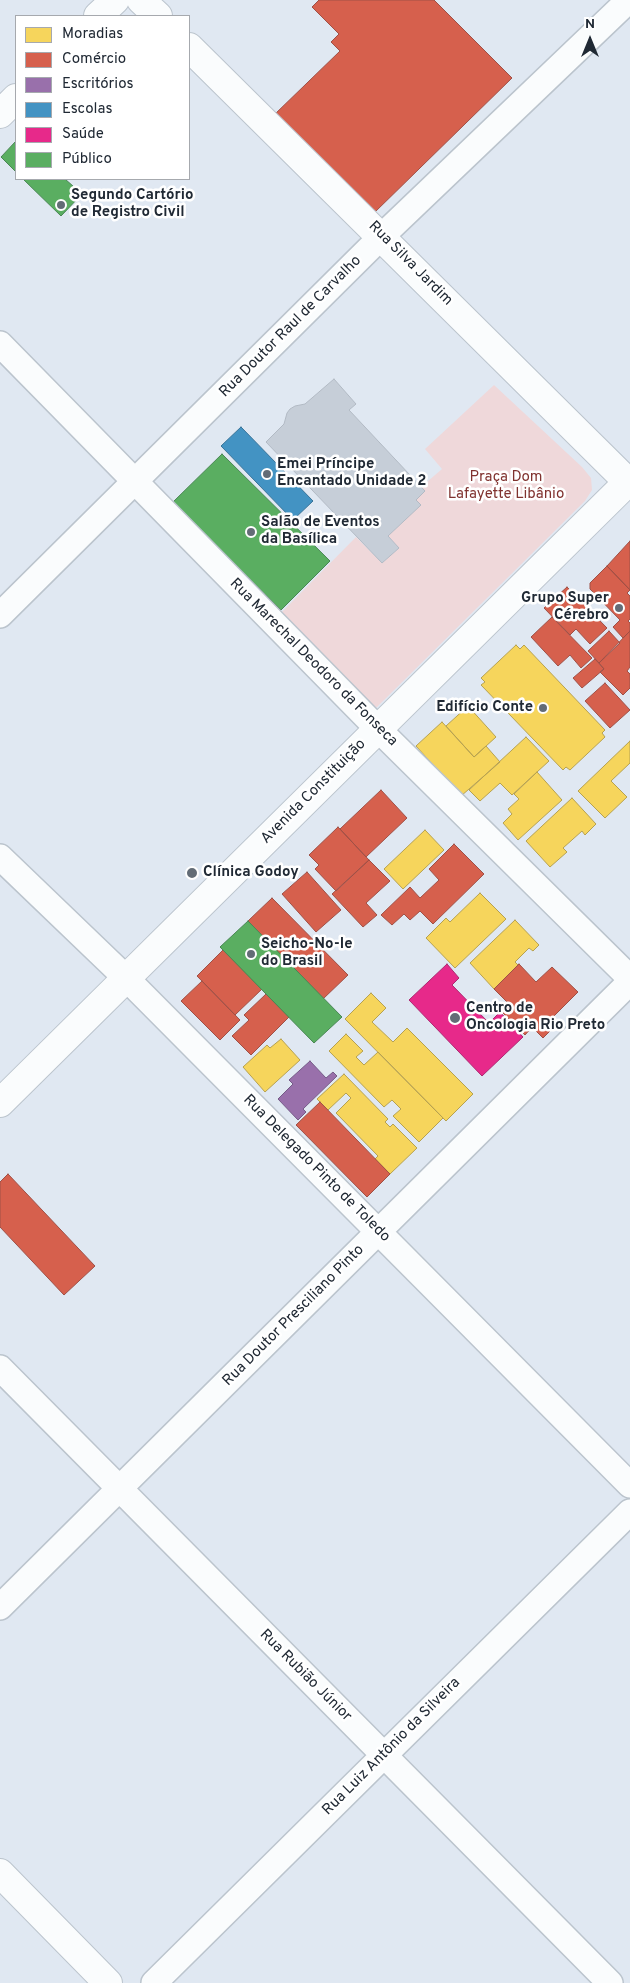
<!DOCTYPE html>
<meta charset="utf-8">
<style>
body{margin:0}
#map{position:relative;width:630px;height:1983px;overflow:hidden;background:#e0e8f2;font-family:Overpass,sans-serif}
canvas{display:block}
.legend{position:absolute;left:15px;top:15px;width:175px;height:165px;box-sizing:border-box;background:#fff;border:1px solid #a6a9ae;margin:0;padding:6px 9px;list-style:none;font-size:15px;color:#202934}
.legend li{display:flex;align-items:center;gap:10px;height:25px}
.legend b{width:25px;border:1px solid #a6a9ae}
.north{position:absolute;left:565px;top:15px;width:50px;height:50px;-webkit-text-stroke:4px #fff;paint-order:stroke;rotate:0deg;font-size:14px;font-weight:700;line-height:20px;text-align:center;color:#202934}
.north::after{content:'';display:block;margin:auto;width:18px;height:22px;background:#202934;clip-path:polygon(50% 0,100% 100%,50% 72%,0 100%)}
</style>
<div id="map">
<canvas width="630" height="1983"></canvas>
<ul class="legend">
<li><b style="height:14px;background:#f6d55c"></b>Moradias</li>
<li><b style="height:14px;background:#d6604d"></b>Comércio</li>
<li><b style="height:14px;background:#9970ab"></b>Escritórios</li>
<li><b style="height:14px;background:#4393c3"></b>Escolas</li>
<li><b style="height:14px;background:#e7298a"></b>Saúde</li>
<li><b style="height:14px;background:#5aae61"></b>Público</li>
</ul>
<div class="north">N</div>
</div>
<script>
const ctx = document.querySelector('canvas').getContext('2d');
ctx.lineJoin = 'round';
function fill(path, color) {
  ctx.fillStyle = color;
  ctx.fill(path, 'evenodd');
}
function toPath(rows) {
  const path = new Path2D();
  for (const r of rows) {
    path.moveTo(r[0], r[1]);
    for (let i = 2; i < r.length; i += 2) path.lineTo(r[i], r[i + 1]);
  }
  return path;
}
function trace(path, color, width, dash) {
  ctx.strokeStyle = color;
  ctx.lineWidth = width;
  ctx.lineCap = dash ? 'butt' : 'round';
  ctx.setLineDash(dash || []);
  ctx.stroke(path);
}
function label(font, color, halo, rows, align = 'center') {
  ctx.font = font + ' Overpass,sans-serif';
  ctx.lineWidth = 5;
  ctx.setLineDash([]);
  ctx.textBaseline = 'middle';
  ctx.strokeStyle = halo;
  ctx.fillStyle = color;
  for (const [text, x, y, turn = 0] of rows) {
    ctx.save();
    ctx.translate(x, y);
    ctx.rotate((+turn || 0) * Math.PI / 180);
    ctx.textAlign = isNaN(turn) ? turn : align;
    if (halo) ctx.strokeText(text, 0, 0);
    ctx.fillText(text, 0, 0);
    ctx.restore();
  }
}
fill(toPath([
 [494,385,582,467,591,478,592,490,585,501,377,707,371,709,278,616,356,537,382,563,399,548,388,536,420,505,416,500,421,487,442,469,425,449]
]), '#efd8da');
const homes = toPath([
 [516,645,520,649,524,645,605,730,602,733,605,737,570,770,566,767,563,770,481,685,485,682,481,678,516,645],
 [468,706,496,737,474,757,446,726,468,706],
 [442,722,474,757,486,746,500,762,461,796,416,746,442,722],
 [526,737,549,761,512,795,500,783,480,801,469,790,526,737],
 [630,741,630,763,611,781,627,797,605,818,578,791,630,741],
 [537,772,562,800,518,840,503,823,512,814,508,809,519,799,514,794,537,772],
 [572,798,596,824,585,835,582,831,563,848,567,852,550,867,526,841,572,798],
 [425,830,444,850,403,889,384,869,425,830],
 [480,893,506,919,455,968,426,938,446,918,450,922,480,893],
 [515,920,539,945,533,951,529,948,515,962,518,965,494,989,470,963,515,920],
 [371,993,386,1008,372,1022,393,1042,407,1028,473,1094,446,1121,345,1019,371,993],
 [346,1034,363,1051,356,1057,364,1065,378,1052,443,1118,419,1142,393,1116,401,1109,392,1100,384,1107,329,1051,346,1034],
 [281,1039,300,1060,265,1092,243,1067,267,1045,270,1048,281,1039],
 [344,1074,388,1119,385,1122,390,1127,393,1124,417,1148,390,1174,375,1159,378,1156,336,1113,351,1098,346,1093,328,1110,317,1099,344,1074]
]);
fill(homes, '#f6d55c');
trace(homes, '#b6a150', 1);
const shops = toPath([
 [319,0,434,0,512,78,374,213,274,115,340,51,331,42,339,34,312,7,319,0],
 [630,541,630,590,607,566,630,541],
 [607,566,630,590,627,593,630,596,630,619,628,621,630,623,630,631,623,638,613,627,620,620,590,589,590,583,607,566],
 [567,587,607,628,590,644,576,629,570,635,544,608,567,587],
 [552,617,592,658,581,668,570,655,558,666,531,637,552,617],
 [609,631,620,643,599,663,588,651,609,631],
 [630,631,630,667,627,671,630,674,630,688,623,695,600,672,604,669,599,663,630,631],
 [595,659,604,669,582,688,573,678,595,659],
 [605,683,630,710,610,728,585,701,605,683],
 [381,790,407,818,366,857,340,829,381,790],
 [338,827,369,860,336,891,315,869,319,865,309,855,338,827],
 [454,844,484,874,433,924,420,911,410,920,404,914,392,925,381,915,410,887,420,898,439,880,429,869,454,844],
 [369,860,390,881,366,903,377,915,363,927,332,894,369,860],
 [307,872,341,910,316,932,282,894,307,872],
 [272,898,348,975,323,999,248,921,272,898],
 [223,950,262,989,235,1015,197,976,223,950],
 [519,964,536,982,552,967,578,992,547,1023,553,1028,543,1038,532,1027,525,1035,502,1012,510,1005,494,989,519,964],
 [202,981,240,1020,220,1040,181,1001,202,981],
 [266,994,289,1017,251,1055,232,1036,249,1020,244,1015,266,994],
 [320,1102,390,1174,367,1197,296,1125,320,1102],
 [8,1174,95,1266,64,1295,0,1227,0,1182,8,1174]
]);
fill(shops, '#d6604d');
trace(shops, '#9f5046', 1);
const offices = toPath([
 [310,1061,326,1078,333,1072,337,1076,303,1109,306,1112,298,1120,278,1099,293,1084,289,1080,310,1061]
]);
fill(offices, '#9970ab');
trace(offices, '#755b87', 1);
const schools = toPath([
 [241,427,313,501,293,520,221,446,241,427]
]);
fill(schools, '#4393c3');
trace(schools, '#387398', 1);
const health = toPath([
 [447,964,459,978,452,985,489,1023,500,1012,523,1037,482,1076,409,1000,447,964]
]);
fill(health, '#e7298a');
trace(health, '#ab2970', 1);
const public = toPath([
 [16,141,16,172,1,157,16,141],
 [23,179,65,179,82,194,61,216,23,179],
 [222,454,330,561,281,610,173,502,222,454],
 [248,921,342,1017,314,1043,220,947,248,921]
]);
fill(public, '#5aae61');
trace(public, '#498654', 1);
const building = toPath([
 [334,379,356,404,349,410,425,491,416,500,421,505,388,536,399,548,382,563,266,442,284,424,287,413,290,409,295,406,305,404,334,379]
]);
fill(building, '#c6ced8');
trace(building, '#b2bac4', 1);
const minor = toPath([
 [0,344,378,729,630,978],
 [0,615,382,236,629,0],
 [0,857,126,978,630,1485],
 [0,1368,610,1983],
 [0,1607,630,982],
 [154,1983,630,1512]
]);
const tertiary = toPath([
 [141,0,158,16],
 [98,16,115,0],
 [0,114,16,98],
 [0,1103,628,482,189,47],
 [0,1873,108,1983]
]);
trace(minor, '#bbc4cd', 28);
trace(tertiary, '#bbc4cd', 30);
trace(minor, '#fafcfd', 25);
trace(tertiary, '#fafcfd', 28);
for (const [x, y, r, color] of [
 [61,205,5,"#636c76"],
 [267,474,5,"#636c76"],
 [251,532,5,"#636c76"],
 [619,608,5,"#636c76"],
 [543,708,5,"#636c76"],
 [192,873,6,"#636c76"],
 [251,954,5,"#636c76"],
 [455,1018,6,"#636c76"]
]) {
  const dot = new Path2D();
  dot.arc(x, y, r, 0, 2 * Math.PI);
  ctx.fillStyle = color;
  ctx.fill(dot);
  trace(dot, '#fff', 2);
}
label('bold 15px', '#202934', '#fff', [
 ["Segundo Cartório",71,196],
 ["de Registro Civil",71,213],
 ["Emei Príncipe",277,465],
 ["Encantado Unidade 2",277,482],
 ["Salão de Eventos",261,523],
 ["da Basílica",261,540],
 ["Grupo Super",609,599,"right"],
 ["Cérebro",609,616,"right"],
 ["Edifício Conte",533,708,"right"],
 ["Clínica Godoy",203,873],
 ["Seicho-No-Ie",261,945],
 ["do Brasil",261,962],
 ["Centro de",466,1009],
 ["Oncologia Rio Preto",466,1026]
], 'left');
label('15px', '#202934', '#fff', [
 ["Rua Silva Jardim",410,264,45],
 ["Rua Doutor Raul de Carvalho",291,327,-45],
 ["Rua Marechal Deodoro da Fonseca",313,663,45],
 ["Avenida Constituição",314,792,-45],
 ["Rua Delegado Pinto de Toledo",316,1169,45],
 ["Rua Doutor Presciliano Pinto",294,1316,-45],
 ["Rua Rubião Júnior",305,1676,45],
 ["Rua Luiz Antônio da Silveira",392,1747,-45]
]);
label('15px', '#80322f', '#fff', [
 ["Praça Dom",506,478],
 ["Lafayette Libânio",506,495]
]);
</script>
